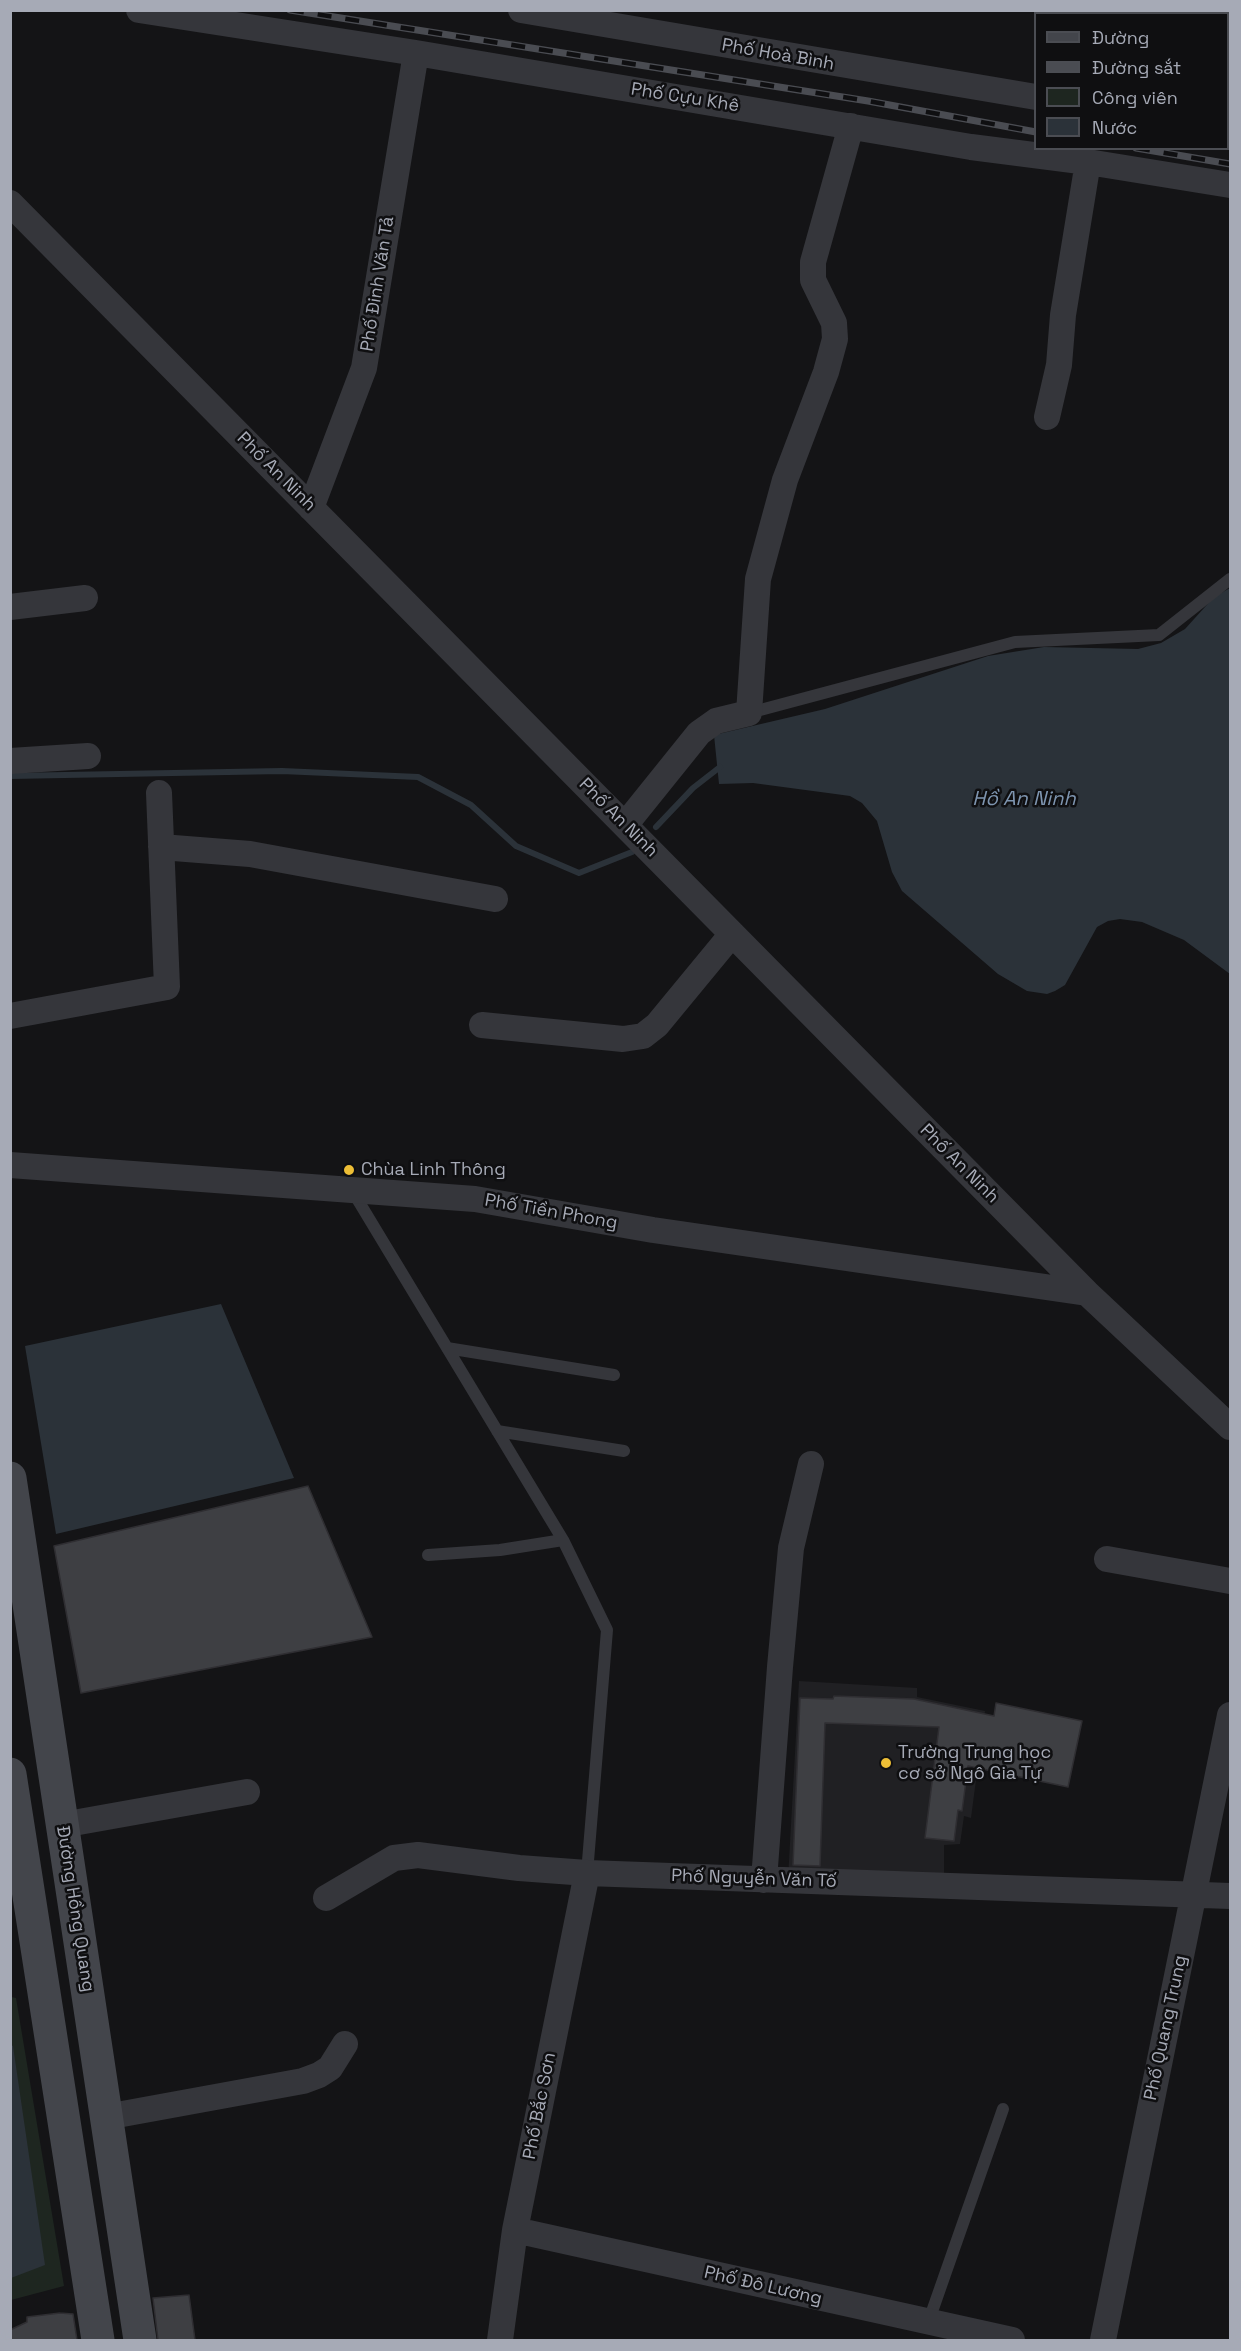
<!DOCTYPE html>
<meta charset="utf-8">
<style>
body{margin:0}
#map{position:relative;width:1241px;height:2351px;overflow:hidden;background:#141416;font-family:"Space Grotesk",sans-serif}
canvas{display:block}
.frame{position:absolute;inset:0;border:12px solid #a6aab6;pointer-events:none}
.legend{position:absolute;left:1034px;top:12px;width:195px;height:138px;box-sizing:border-box;background:#0f0f11;border:2px solid #4b4d53;margin:0;padding:8px 10px;list-style:none;font-size:18px;color:#a6aab6}
.legend li{display:flex;align-items:center;gap:12px;height:30px}
.legend b{width:30px;border:2px solid #4b4d53}
</style>
<div id="map">
<canvas width="1241" height="2351"></canvas>
<div class="frame"></div>
<ul class="legend">
<li><b style="height:8px;background:#43454b"></b>Đường</li>
<li><b style="height:8px;background:#4a4c52"></b>Đường sắt</li>
<li><b style="height:16px;background:#1e2620"></b>Công viên</li>
<li><b style="height:16px;background:#2b3239"></b>Nước</li>
</ul>
</div>
<script>
const ctx = document.querySelector('canvas').getContext('2d');
ctx.lineJoin = 'round';
function fill(path, color) {
  ctx.fillStyle = color;
  ctx.fill(path, 'evenodd');
}
function toPath(rows) {
  const path = new Path2D();
  for (const r of rows) {
    path.moveTo(r[0], r[1]);
    for (let i = 2; i < r.length; i += 2) path.lineTo(r[i], r[i + 1]);
  }
  return path;
}
function trace(path, color, width, dash) {
  ctx.strokeStyle = color;
  ctx.lineWidth = width;
  ctx.lineCap = dash ? 'butt' : 'round';
  ctx.setLineDash(dash || []);
  ctx.stroke(path);
}
function label(font, color, halo, rows, align = 'center') {
  ctx.font = font + ' "Space Grotesk",sans-serif';
  ctx.lineWidth = 5;
  ctx.setLineDash([]);
  ctx.textBaseline = 'middle';
  ctx.strokeStyle = halo;
  ctx.fillStyle = color;
  for (const [text, x, y, turn = 0] of rows) {
    ctx.save();
    ctx.translate(x, y);
    ctx.rotate((+turn || 0) * Math.PI / 180);
    ctx.textAlign = isNaN(turn) ? turn : align;
    if (halo) ctx.strokeText(text, 0, 0);
    ctx.fillText(text, 0, 0);
    ctx.restore();
  }
}
fill(toPath([
 [799,1681,917,1688,917,1697,985,1711,971,1818,964,1816,960,1844,944,1845,944,1880,788,1879]
]), '#202023');
fill(toPath([
 [11,1997,16,1998,64,2286,11,2300]
]), '#1e2620');
fill(toPath([
 [1230,588,1230,974,1184,940,1142,922,1120,919,1108,921,1097,927,1065,985,1055,991,1047,994,1027,991,998,974,902,891,892,872,877,821,862,803,850,796,828,793,753,783,719,784,714,735,825,709,988,656,1044,647,1138,649,1161,643,1185,629,1214,597],
 [221,1304,294,1478,56,1534,25,1346],
 [11,2045,13,2046,45,2265,11,2278]
]), '#2b3239');
trace(toPath([
 [10,776,282,771,418,777,471,805,516,846,579,873,632,852],
 [656,827,693,788,720,767]
]), '#2b3239', 6);
const building = toPath([
 [308,1486,372,1637,81,1693,54,1546,308,1486],
 [834,1696,914,1699,994,1716,996,1703,1082,1721,1068,1787,968,1766,962,1811,958,1810,954,1841,925,1838,939,1727,825,1723,820,1866,793,1865,800,1698,833,1699,834,1696],
 [189,2295,195,2340,158,2340,153,2298,189,2295],
 [60,2313,73,2314,77,2340,10,2340,10,2330,27,2322,27,2317,60,2313]
]);
fill(building, '#3e3f43');
trace(building, '#2f2e32', 1.5);
trace(toPath([
 [749,713,1015,642,1159,635,1230,579],
 [353,1192,563,1540,607,1630,587,1873],
 [447,1348,614,1375],
 [497,1431,624,1451],
 [428,1555,500,1550,563,1540],
 [928,2323,1003,2109]
]), '#35363b', 12);
trace(toPath([
 [139,10,416,53,971,147,1088,162,1230,185],
 [521,10,1036,97],
 [1228,127,1230,128],
 [10,203,1087,1293,1230,1427],
 [1047,417,1059,365,1063,315,1088,162],
 [311,508,364,368,416,53],
 [10,607,85,598],
 [10,761,88,756],
 [625,825,699,733,716,721,749,713,758,579,785,480,826,372,835,339,834,323,813,280,813,262,851,126],
 [161,847,250,854,495,899],
 [10,1016,167,987,159,793],
 [482,1025,623,1039,643,1036,657,1025,732,934],
 [10,1165,475,1199,653,1230,1087,1293],
 [1107,1559,1230,1581],
 [62,1825,247,1792],
 [764,1880,780,1667,791,1548,811,1464],
 [326,1898,394,1858,418,1855,519,1868,587,1873,1230,1896],
 [106,2117,303,2081,319,2075,330,2068,345,2044],
 [515,2230,1012,2340],
 [500,2340,515,2230,587,1873],
 [1103,2340,1230,1715]
]), '#35363b', 26);
trace(toPath([
 [10,1478,140,2340],
 [10,1774,98,2340]
]), '#43454b', 33);
const rail = toPath([
 [290,10,868,101,1036,132],
 [1136,148,1230,164]
]);
trace(rail, '#4a4c52', 7);
trace(rail, '#0f0f11', 4.5, [14]);
for (const [x, y, r, color] of [
 [349,1170,6,"#edbe36"],
 [886,1763,6,"#edbe36"]
]) {
  const dot = new Path2D();
  dot.arc(x, y, r, 0, 2 * Math.PI);
  ctx.fillStyle = color;
  ctx.fill(dot);
  trace(dot, '#0f0f11', 2);
}
label('18px', '#a6aab6', '#0f0f11', [
 ["Phố Hoà Bình",778,55,10],
 ["Phố Cựu Khê",685,98,9],
 ["Phố Đinh Văn Tả",378,284,-81],
 ["Phố An Ninh",276,472,45],
 ["Phố An Ninh",618,818,45],
 ["Phố An Ninh",959,1164,45],
 ["Phố Tiền Phong",551,1212,10],
 ["Phố Nguyễn Văn Tố",754,1879,2],
 ["Đường Hồng Quang",75,1909,81],
 ["Phố Quang Trung",1166,2028,-78],
 ["Phố Bắc Sơn",540,2106,-79],
 ["Phố Đô Lương",763,2286,13]
]);
label('18px', '#a6aab6', '#0f0f11', [
 ["Chùa Linh Thông",361,1170],
 ["Trường Trung học",898,1753],
 ["cơ sở Ngô Gia Tự",898,1774]
], 'left');
label('italic 20px', '#7e95b0', '#0f0f11', [
 ["Hồ An Ninh",1024,800]
]);
</script>
